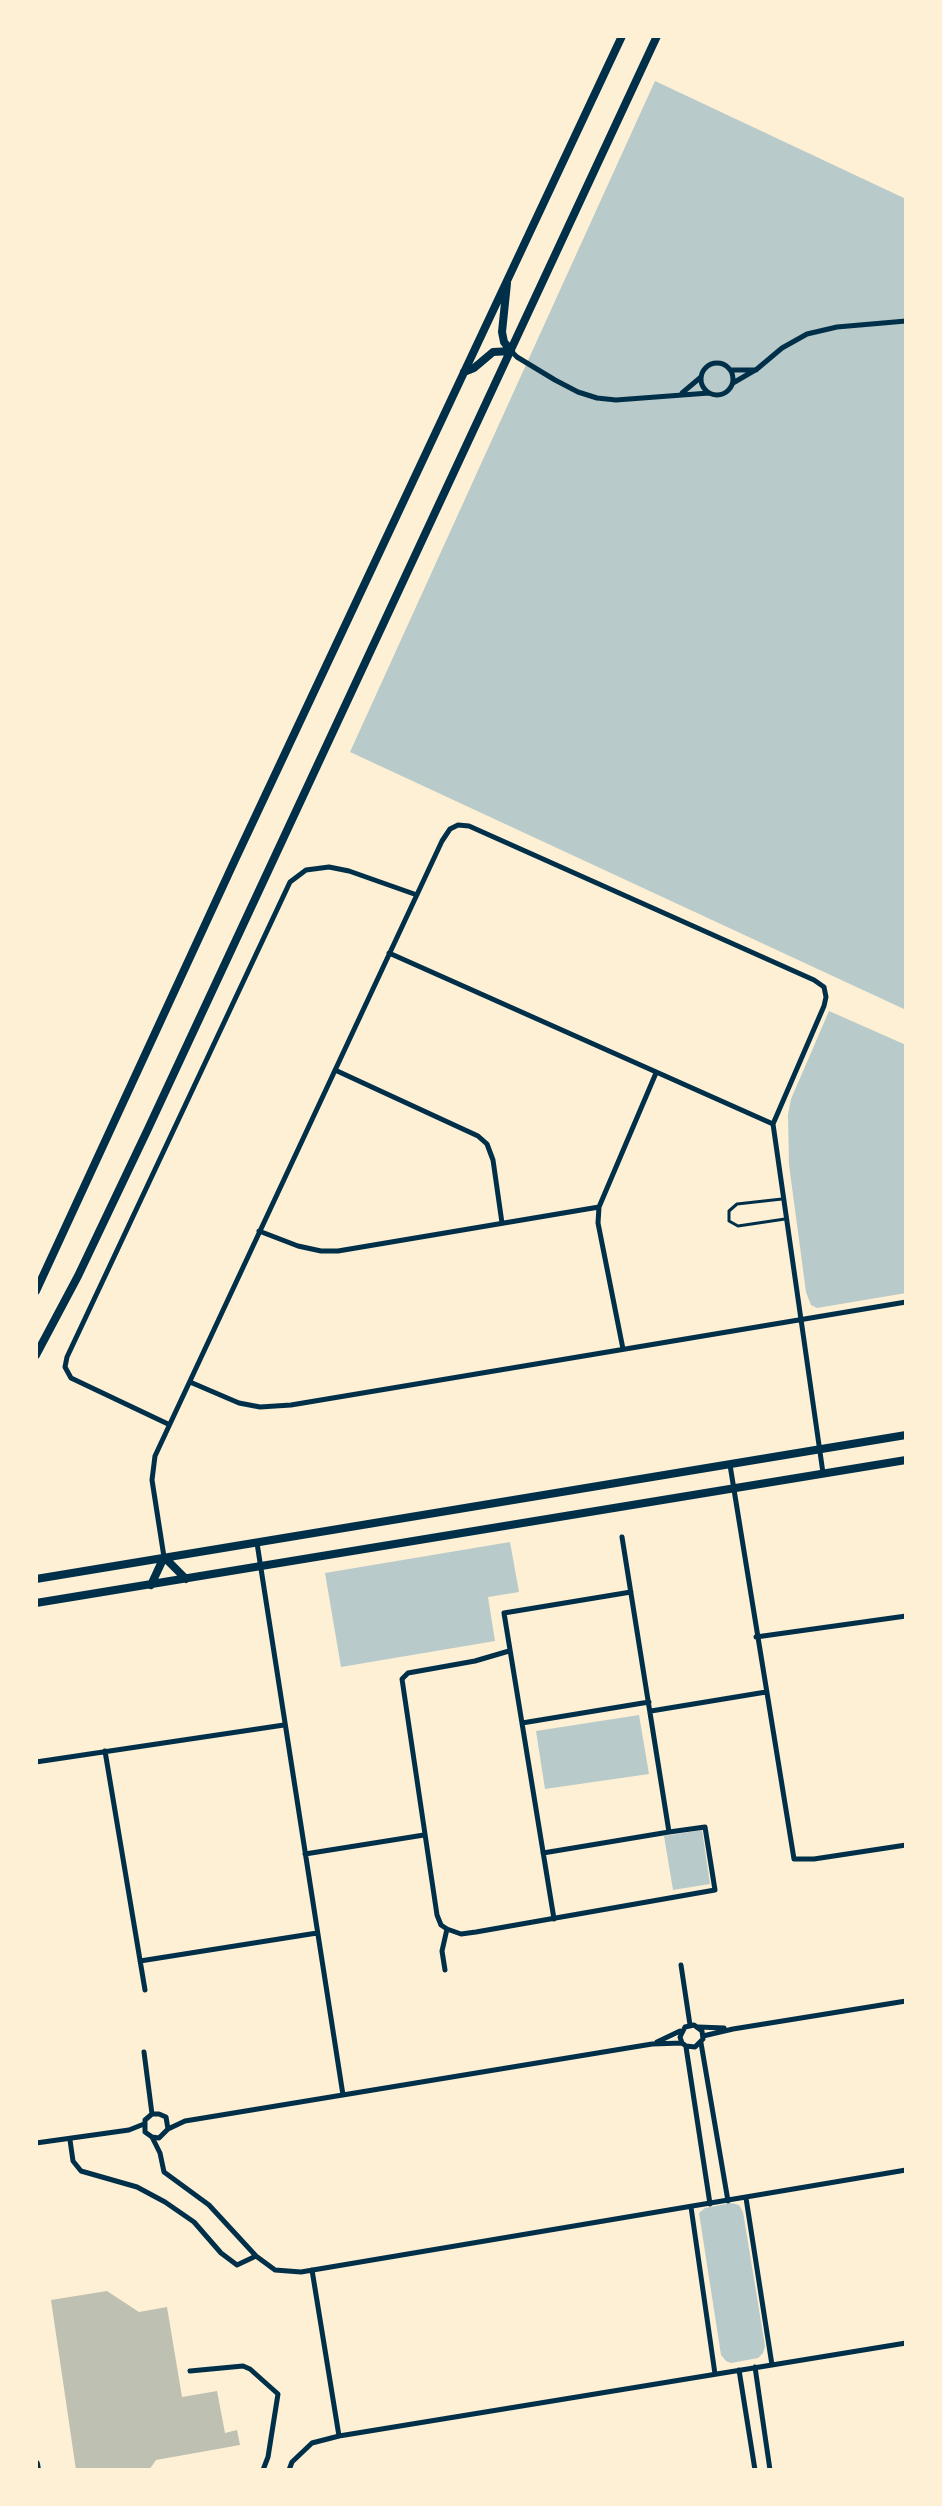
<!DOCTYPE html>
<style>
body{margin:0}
#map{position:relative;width:942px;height:2506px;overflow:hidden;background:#fdf0d5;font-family:Cabin,sans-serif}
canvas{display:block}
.frame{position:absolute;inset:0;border:38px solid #fdf0d5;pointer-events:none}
</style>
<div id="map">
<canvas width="942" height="2506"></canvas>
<div class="frame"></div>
</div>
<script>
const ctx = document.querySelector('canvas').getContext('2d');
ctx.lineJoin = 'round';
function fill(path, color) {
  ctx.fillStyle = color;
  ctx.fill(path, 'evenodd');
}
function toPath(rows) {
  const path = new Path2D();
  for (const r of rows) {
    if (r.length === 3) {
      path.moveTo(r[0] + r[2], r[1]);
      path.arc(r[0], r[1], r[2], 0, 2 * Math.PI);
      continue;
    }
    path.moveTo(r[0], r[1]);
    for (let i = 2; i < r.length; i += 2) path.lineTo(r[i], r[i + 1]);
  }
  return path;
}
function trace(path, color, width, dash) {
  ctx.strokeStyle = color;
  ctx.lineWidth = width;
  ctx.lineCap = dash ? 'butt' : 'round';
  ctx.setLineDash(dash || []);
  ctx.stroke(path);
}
fill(toPath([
 [655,81,906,199,906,1010,350,752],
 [829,1011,906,1045,906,1293,817,1308,811,1305,806,1292,789,1165,788,1115,791,1099],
 [510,1542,519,1592,488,1597,495,1641,341,1667,325,1573],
 [639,1715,649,1774,545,1789,536,1731],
 [702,1830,710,1884,673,1890,664,1836],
 [731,2203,739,2205,743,2212,765,2346,763,2353,758,2358,731,2363,726,2361,721,2355,699,2213,705,2208]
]), '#b9caca');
fill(toPath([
 [107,2291,139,2312,167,2307,182,2397,217,2391,225,2433,237,2430,240,2445,156,2460,149,2470,76,2470,51,2300]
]), '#bec0b2');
trace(toPath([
 [782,1199,737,1204,729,1211,729,1221,738,1226,785,1219]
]), '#003049', 3);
trace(toPath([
 [511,351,517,357,555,380,578,392,597,398,616,400,709,393],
 [717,379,16],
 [731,370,756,370],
 [733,383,757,369,782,348,807,334,837,327,906,321],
 [682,393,701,377],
 [389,953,773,1124],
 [335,1070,478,1136,487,1144,493,1160,502,1223],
 [259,1231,298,1246,321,1251,338,1251,599,1207],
 [623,1349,598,1223,599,1207,656,1073],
 [190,1382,239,1403,260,1407,291,1405,906,1302],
 [168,1424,71,1378,65,1367,67,1357,290,882,306,870,329,867,349,871,417,895],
 [730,1465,794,1859,814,1859,906,1845],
 [257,1543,343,2095],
 [164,1557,152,1480,155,1456,442,841,450,829,458,825,469,826,814,980,824,987,826,997,824,1006,773,1124,823,1473],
 [756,1637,906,1616],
 [651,1711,766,1692],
 [522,1723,649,1702],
 [105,1751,145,1990],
 [36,1762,284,1725],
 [543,1853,669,1832],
 [305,1854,424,1835],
 [554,1919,504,1613,631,1592],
 [447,1929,461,1934,476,1932,715,1890,705,1827,669,1832,622,1537],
 [140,1961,317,1933],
 [681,1965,690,2025],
 [445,1970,442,1951,447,1929,441,1925,437,1915,402,1679,408,1673,475,1661,509,1651],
 [698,2027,724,2028],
 [703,2036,733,2029,906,2001],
 [657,2042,680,2031],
 [701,2043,728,2201],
 [686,2047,710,2204],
 [144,2052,152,2114],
 [168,2129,166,2117,159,2114,152,2114,145,2120,145,2132,152,2137,159,2138,168,2129,185,2121,652,2044,682,2043,686,2046,695,2047,703,2039,702,2031,694,2025,685,2027,680,2037,682,2043],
 [152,2137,160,2153,164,2172,209,2205,256,2256,275,2270,301,2272,906,2170],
 [70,2140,73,2161,81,2171,137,2187,165,2202,194,2222,221,2253,237,2265,256,2256],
 [36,2143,129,2130,144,2124],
 [746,2198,772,2365],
 [691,2207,715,2374],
 [312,2270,339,2436],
 [755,2367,770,2470],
 [739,2370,755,2470],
 [190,2371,243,2366,250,2369,278,2394,268,2457,263,2470],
 [289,2470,292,2462,312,2443,339,2436,906,2343]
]), '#003049', 5);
trace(toPath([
 [507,283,502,332,504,342,511,351],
 [464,372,474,368,493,352,511,351],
 [36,1291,234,862,622,36],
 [36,1355,78,1276,147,1131,657,36],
 [164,1557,186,1579],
 [36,1579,906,1435],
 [151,1585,164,1557],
 [36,1603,906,1460],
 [36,2464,37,2470]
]), '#003049', 8);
</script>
